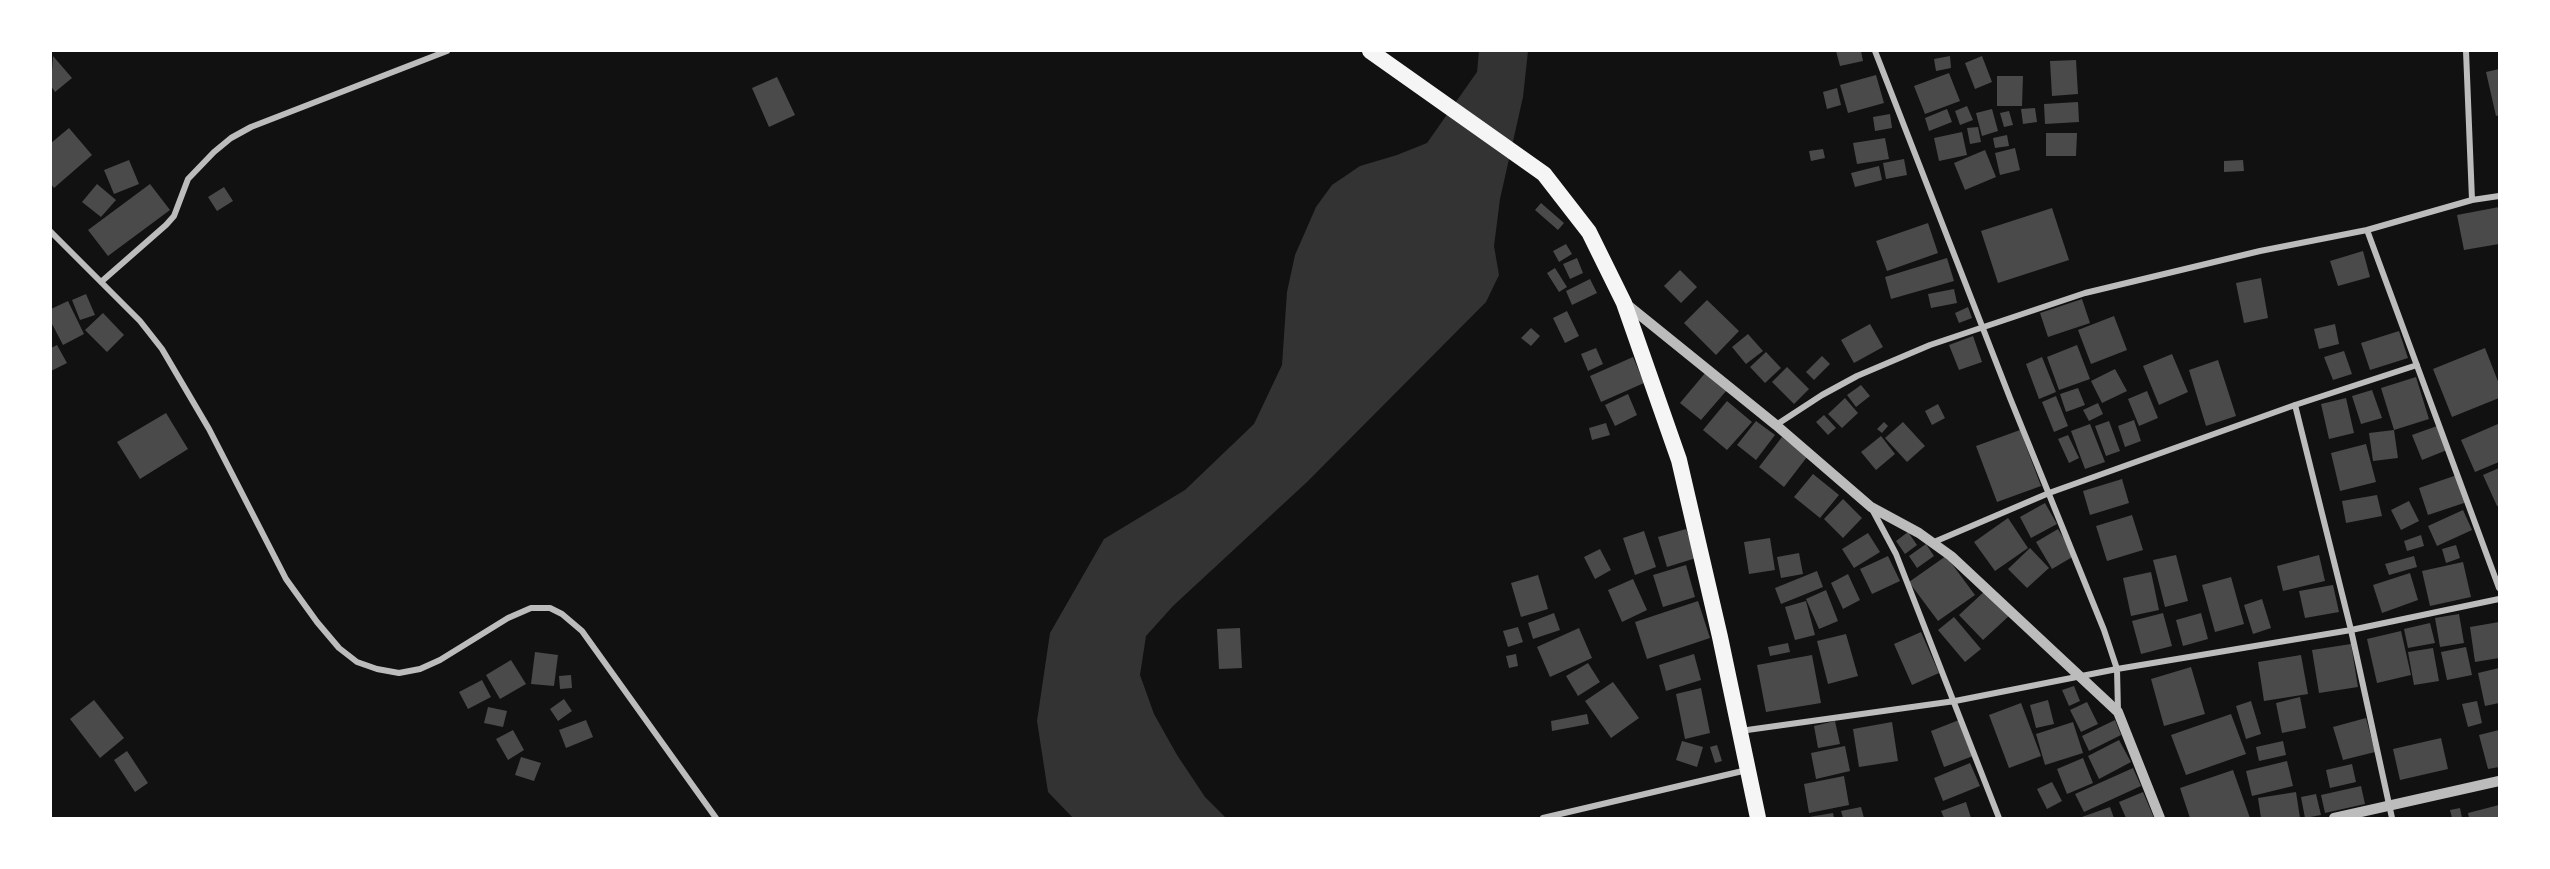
<!DOCTYPE html>
<style>
body{margin:0}
#map{position:relative;width:2550px;height:869px;overflow:hidden;background:#111;font-family:Helvetica,sans-serif}
canvas{display:block}
.frame{position:absolute;inset:0;border:52px solid #fff;pointer-events:none}
</style>
<div id="map">
<canvas width="2550" height="869"></canvas>
<div class="frame"></div>
</div>
<script>
const ctx = document.querySelector('canvas').getContext('2d');
ctx.lineJoin = 'round';
function fill(path, color) {
  ctx.fillStyle = color;
  ctx.fill(path, 'evenodd');
}
function toPath(rows) {
  const path = new Path2D();
  for (const r of rows) {
    path.moveTo(r[0], r[1]);
    for (let i = 2; i < r.length; i += 2) path.lineTo(r[i], r[i + 1]);
  }
  return path;
}
function trace(path, color, width, dash) {
  ctx.strokeStyle = color;
  ctx.lineWidth = width;
  ctx.lineCap = dash ? 'butt' : 'round';
  ctx.setLineDash(dash || []);
  ctx.stroke(path);
}
fill(toPath([
 [1479,51,1528,51,1523,97,1500,199,1494,246,1499,275,1486,302,1307,482,1173,606,1146,636,1140,675,1154,714,1177,755,1205,797,1226,818,1073,818,1048,792,1037,721,1050,633,1104,539,1185,490,1254,424,1282,365,1287,292,1295,255,1316,207,1332,185,1360,166,1397,155,1427,143,1477,72]
]), '#333');
fill(toPath([
 [1836,51,1861,51,1863,61,1840,66],
 [53,56,72,78,55,92,51,86],
 [1950,56,1951,68,1936,71,1934,59],
 [1982,56,1992,82,1975,89,1965,63],
 [2076,60,2078,94,2052,96,2050,61],
 [2499,69,2499,115,2496,116,2486,72],
 [1949,73,1960,101,1925,114,1914,86],
 [1876,75,1884,103,1848,113,1840,85],
 [1997,76,2023,76,2022,106,1997,106],
 [777,77,795,115,769,127,752,88],
 [1837,88,1841,105,1827,109,1823,92],
 [2078,102,2079,122,2045,124,2044,104],
 [1967,106,1973,120,1960,125,1955,111],
 [2035,108,2037,122,2023,124,2021,109],
 [1947,109,1952,122,1929,131,1925,118],
 [1992,109,1998,131,1982,136,1976,113],
 [2009,111,2013,125,2004,127,2000,113],
 [1890,114,1892,128,1875,131,1873,117],
 [1978,127,1981,142,1970,144,1967,128],
 [69,128,92,155,54,188,51,184,51,143],
 [1962,132,1967,155,1939,161,1934,138],
 [2046,133,2077,133,2076,156,2046,156],
 [2007,135,2009,146,1995,148,1993,138],
 [1885,138,1889,159,1857,164,1853,143],
 [2015,148,2020,170,2000,175,1995,153],
 [1823,149,1825,158,1811,161,1809,151],
 [1985,150,1996,177,1965,190,1954,163],
 [1904,159,1907,175,1886,179,1883,163],
 [129,160,139,184,114,194,104,170],
 [2243,160,2244,171,2224,172,2224,161],
 [1879,166,1882,180,1855,187,1851,173],
 [97,184,116,200,101,217,82,202],
 [150,184,170,210,108,256,88,230],
 [224,187,233,201,217,211,208,197],
 [1541,203,1564,223,1558,230,1535,210],
 [2499,207,2499,244,2464,250,2457,215],
 [2052,208,2069,260,1998,283,1981,231],
 [1928,223,1938,253,1887,271,1876,241],
 [1566,244,1572,254,1559,262,1553,251],
 [2363,251,2370,277,2338,286,2330,261],
 [1577,258,1583,273,1570,279,1563,264],
 [1947,258,1954,281,1891,299,1885,277],
 [1555,268,1567,287,1559,292,1547,273],
 [1680,270,1697,287,1681,303,1664,286],
 [2261,278,2268,318,2244,323,2236,283],
 [1590,279,1597,293,1572,305,1566,291],
 [1954,289,1957,303,1931,308,1928,294],
 [86,294,95,315,80,320,72,300],
 [2082,299,2090,323,2048,337,2040,313],
 [1707,300,1739,331,1716,355,1684,323],
 [68,301,84,334,63,345,51,322,51,309],
 [1968,307,1972,318,1959,323,1955,313],
 [1567,311,1579,336,1565,343,1553,318],
 [103,313,124,335,107,352,85,330],
 [2114,316,2127,350,2091,364,2078,330],
 [1870,324,1883,347,1854,363,1841,340],
 [2335,324,2339,344,2319,349,2314,329],
 [1531,328,1540,336,1531,346,1521,338],
 [2399,331,2408,358,2370,370,2361,343],
 [1748,334,1763,351,1746,364,1732,347],
 [1973,336,1982,362,1959,370,1949,345],
 [57,345,67,363,51,371,51,348],
 [2077,345,2090,379,2059,390,2047,357],
 [1596,348,1603,364,1588,371,1581,354],
 [2485,348,2499,384,2499,398,2452,417,2433,369],
 [2344,351,2352,374,2333,380,2324,357],
 [1766,352,1781,368,1765,383,1750,367],
 [2172,354,2188,392,2159,405,2143,366],
 [1822,356,1830,364,1814,380,1806,372],
 [1633,357,1644,383,1601,402,1590,376],
 [2042,357,2056,392,2039,399,2026,364],
 [2218,360,2236,416,2206,426,2189,370],
 [1787,367,1809,389,1794,404,1772,382],
 [2115,369,2127,391,2102,403,2091,381],
 [1706,372,1727,390,1701,420,1680,403],
 [2416,377,2429,419,2394,430,2381,388],
 [1861,385,1870,396,1856,407,1847,395],
 [2078,388,2085,405,2066,412,2060,394],
 [2372,390,2382,418,2361,424,2352,396],
 [2147,391,2158,418,2139,426,2128,399],
 [1628,394,1637,415,1615,426,1605,405],
 [2056,396,2068,426,2054,432,2042,402],
 [1845,398,1858,413,1842,428,1828,414],
 [2346,398,2354,433,2329,439,2321,404],
 [1727,401,1752,422,1727,450,1703,430],
 [2098,403,2103,414,2089,421,2083,410],
 [1938,404,1945,418,1932,425,1925,411],
 [166,413,188,449,140,479,117,442],
 [1824,415,1836,428,1828,435,1816,422],
 [2134,420,2141,441,2125,447,2118,426],
 [1756,421,1775,435,1756,460,1737,445],
 [2109,421,2120,451,2106,456,2095,426],
 [1884,422,1888,426,1882,433,1877,429],
 [1903,422,1925,446,1907,462,1885,438],
 [1606,423,1610,435,1592,440,1589,428],
 [2090,424,2105,462,2085,469,2071,431],
 [2498,424,2499,462,2475,472,2461,440],
 [2437,426,2447,450,2422,460,2412,435],
 [2020,430,2041,486,1997,502,1976,446],
 [2394,430,2398,458,2373,461,2369,433],
 [2068,435,2079,458,2069,463,2058,439],
 [1881,436,1895,454,1876,470,1861,452],
 [1782,437,1807,457,1784,487,1759,467],
 [2366,444,2376,482,2340,491,2331,453],
 [2499,468,2499,506,2497,506,2483,475],
 [1813,474,1839,495,1820,518,1794,497],
 [2457,475,2467,502,2428,515,2419,488],
 [2122,479,2129,503,2090,515,2083,491],
 [2377,495,2382,516,2346,523,2342,501],
 [1843,499,1862,518,1843,538,1824,519],
 [2409,501,2419,521,2401,530,2391,510],
 [2045,503,2057,524,2031,538,2020,517],
 [2463,510,2472,530,2437,546,2428,526],
 [2132,515,2143,550,2107,561,2096,526],
 [2008,518,2028,548,1995,571,1974,542],
 [1686,529,1696,558,1667,567,1658,537],
 [2058,529,2074,556,2052,569,2036,542],
 [1644,531,1656,567,1635,575,1623,538],
 [1908,532,1917,545,1905,554,1896,541],
 [1868,533,1880,552,1854,568,1842,549],
 [2421,535,2424,546,2407,551,2404,541],
 [1770,538,1775,570,1749,574,1744,542],
 [1926,544,1934,556,1917,568,1909,556],
 [2456,545,2460,558,2446,563,2442,549],
 [2030,548,2049,568,2027,588,2008,569],
 [1600,549,1611,570,1595,579,1584,557],
 [1799,553,1803,574,1781,578,1777,557],
 [2176,555,2188,601,2165,607,2153,560],
 [2319,555,2325,581,2283,591,2277,566],
 [1888,556,1900,581,1872,594,1860,569],
 [1946,556,1975,595,1938,621,1909,582],
 [2414,556,2417,567,2389,575,2385,564],
 [2463,562,2471,597,2430,606,2422,571],
 [1686,565,1695,597,1663,607,1653,575],
 [1817,571,1823,587,1781,604,1775,588],
 [2151,572,2159,610,2131,616,2123,578],
 [2410,573,2418,600,2382,613,2373,585],
 [1848,574,1860,600,1843,609,1831,583],
 [1538,575,1548,609,1521,617,1511,583],
 [2231,577,2244,624,2215,632,2202,585],
 [1633,579,1647,610,1622,622,1608,590],
 [2333,585,2339,612,2305,618,2299,591],
 [1987,589,2010,615,1983,640,1959,615],
 [1826,590,1838,621,1819,629,1806,599],
 [2262,599,2271,628,2253,634,2244,605],
 [1698,601,1710,638,1647,659,1635,622],
 [1806,601,1815,635,1795,640,1785,607],
 [1554,613,1560,630,1533,639,1528,623],
 [2163,613,2172,646,2141,654,2132,621],
 [2201,613,2208,639,2183,646,2176,620],
 [2459,614,2464,643,2440,647,2435,618],
 [1954,617,1981,649,1965,662,1938,630],
 [2499,622,2499,658,2475,662,2470,627],
 [2430,623,2435,643,2408,648,2404,629],
 [1518,627,1523,642,1508,647,1503,631],
 [1240,628,1242,668,1219,669,1217,629],
 [1579,628,1592,658,1550,677,1537,647],
 [2401,631,2411,675,2377,683,2367,639],
 [1921,632,1939,673,1912,685,1894,644],
 [1846,634,1858,676,1828,684,1817,641],
 [1788,643,1790,652,1770,656,1768,647],
 [2351,644,2358,687,2319,693,2312,650],
 [2466,647,2472,675,2447,680,2441,652],
 [2433,648,2439,681,2414,685,2408,652],
 [535,652,558,655,554,686,531,684],
 [1516,654,1518,666,1509,668,1506,656],
 [1694,654,1701,680,1666,691,1659,665],
 [1812,655,1821,703,1766,712,1757,665],
 [2301,655,2308,694,2264,701,2258,662],
 [511,660,526,684,500,699,486,675],
 [1588,663,1600,682,1578,696,1566,676],
 [2191,667,2205,714,2164,726,2151,679],
 [2499,668,2499,703,2485,706,2478,673],
 [571,675,572,688,560,689,559,676],
 [482,680,491,697,468,709,459,692],
 [1613,682,1639,718,1611,738,1585,701],
 [2074,686,2080,701,2069,706,2062,690],
 [1701,688,1710,733,1685,739,1676,694],
 [2300,697,2306,728,2282,733,2276,703],
 [564,699,572,711,558,721,550,709],
 [94,700,124,738,100,758,70,719],
 [2048,700,2054,724,2036,728,2030,705],
 [2251,701,2261,734,2246,739,2236,706],
 [2477,701,2482,723,2468,727,2462,704],
 [2087,702,2098,724,2081,732,2070,710],
 [2021,703,2041,756,2009,768,1989,715],
 [488,707,507,711,503,727,484,723],
 [1587,714,1589,724,1552,731,1551,721],
 [2231,714,2246,754,2186,775,2171,735],
 [2366,718,2375,752,2343,760,2333,727],
 [586,720,593,737,566,748,559,730],
 [1959,720,1973,756,1944,767,1931,731],
 [2115,720,2121,735,2089,751,2082,736],
 [1835,721,1840,744,1818,748,1814,726],
 [1892,722,1898,761,1859,767,1853,729],
 [2073,722,2083,753,2045,765,2036,734],
 [513,730,524,750,508,760,496,739],
 [2499,730,2499,767,2488,769,2479,735],
 [2441,738,2448,769,2400,780,2393,749],
 [2119,740,2131,762,2099,779,2088,756],
 [1682,741,1703,747,1697,767,1676,760],
 [2283,741,2286,755,2259,761,2256,747],
 [1717,745,1722,761,1715,763,1710,747],
 [1845,746,1850,771,1816,779,1811,753],
 [127,751,148,783,135,792,114,760],
 [521,757,541,763,534,781,515,775],
 [2083,758,2093,783,2067,794,2057,769],
 [2287,761,2293,786,2252,796,2246,771],
 [1970,763,1980,786,1943,801,1934,778],
 [2352,764,2356,782,2330,788,2326,770],
 [2133,768,2141,786,2084,812,2075,794],
 [2233,770,2250,818,2190,818,2180,788],
 [1844,776,1849,805,1809,813,1804,784],
 [2052,782,2062,801,2047,809,2037,789],
 [2361,786,2365,804,2325,813,2321,795],
 [2143,792,2154,818,2126,818,2119,802],
 [2296,792,2300,818,2261,818,2258,798],
 [2316,794,2321,815,2305,818,2301,797],
 [1966,802,1971,818,1944,818,1941,811],
 [2499,805,2499,818,2469,818,2468,813],
 [1861,807,1864,818,1843,818,1841,811],
 [2110,807,2114,818,2079,818],
 [2460,808,2462,818,2452,818,2450,810],
 [1833,813,1834,818,1809,818,1809,817]
]), '#4a4a4a');
trace(toPath([
 [1875,51,2010,398,2104,630,2117,669,2118,712],
 [2466,51,2472,200],
 [2367,230,2499,588],
 [51,232,140,321,162,349,209,429,286,579,317,622,339,648,357,662,377,669,399,673,420,669,440,660,508,618,531,608,550,608,562,614,582,631,716,818],
 [101,282,166,225,174,216,188,179,214,152,231,138,251,127,447,51],
 [2295,405,2351,630,2392,818],
 [1776,425,1822,395,1857,376,1930,345,2085,293,2260,251,2367,230,2472,200,2499,196],
 [1873,511,1896,554,1999,818],
 [1934,542,2049,493,2295,405,2417,365],
 [1740,731,1955,701,2117,669,2351,630,2499,599],
 [1543,818,1747,770]
]), '#bcbcbc', 6);
trace(toPath([
 [1625,303,1776,425,1871,507,1919,533,1951,556,2118,712,2160,818],
 [2334,818,2499,781]
]), '#bcbcbc', 10);
trace(toPath([
 [1370,51,1544,174,1589,232,1624,303,1679,460,1720,637,1758,818]
]), '#f5f5f5', 16);
</script>
